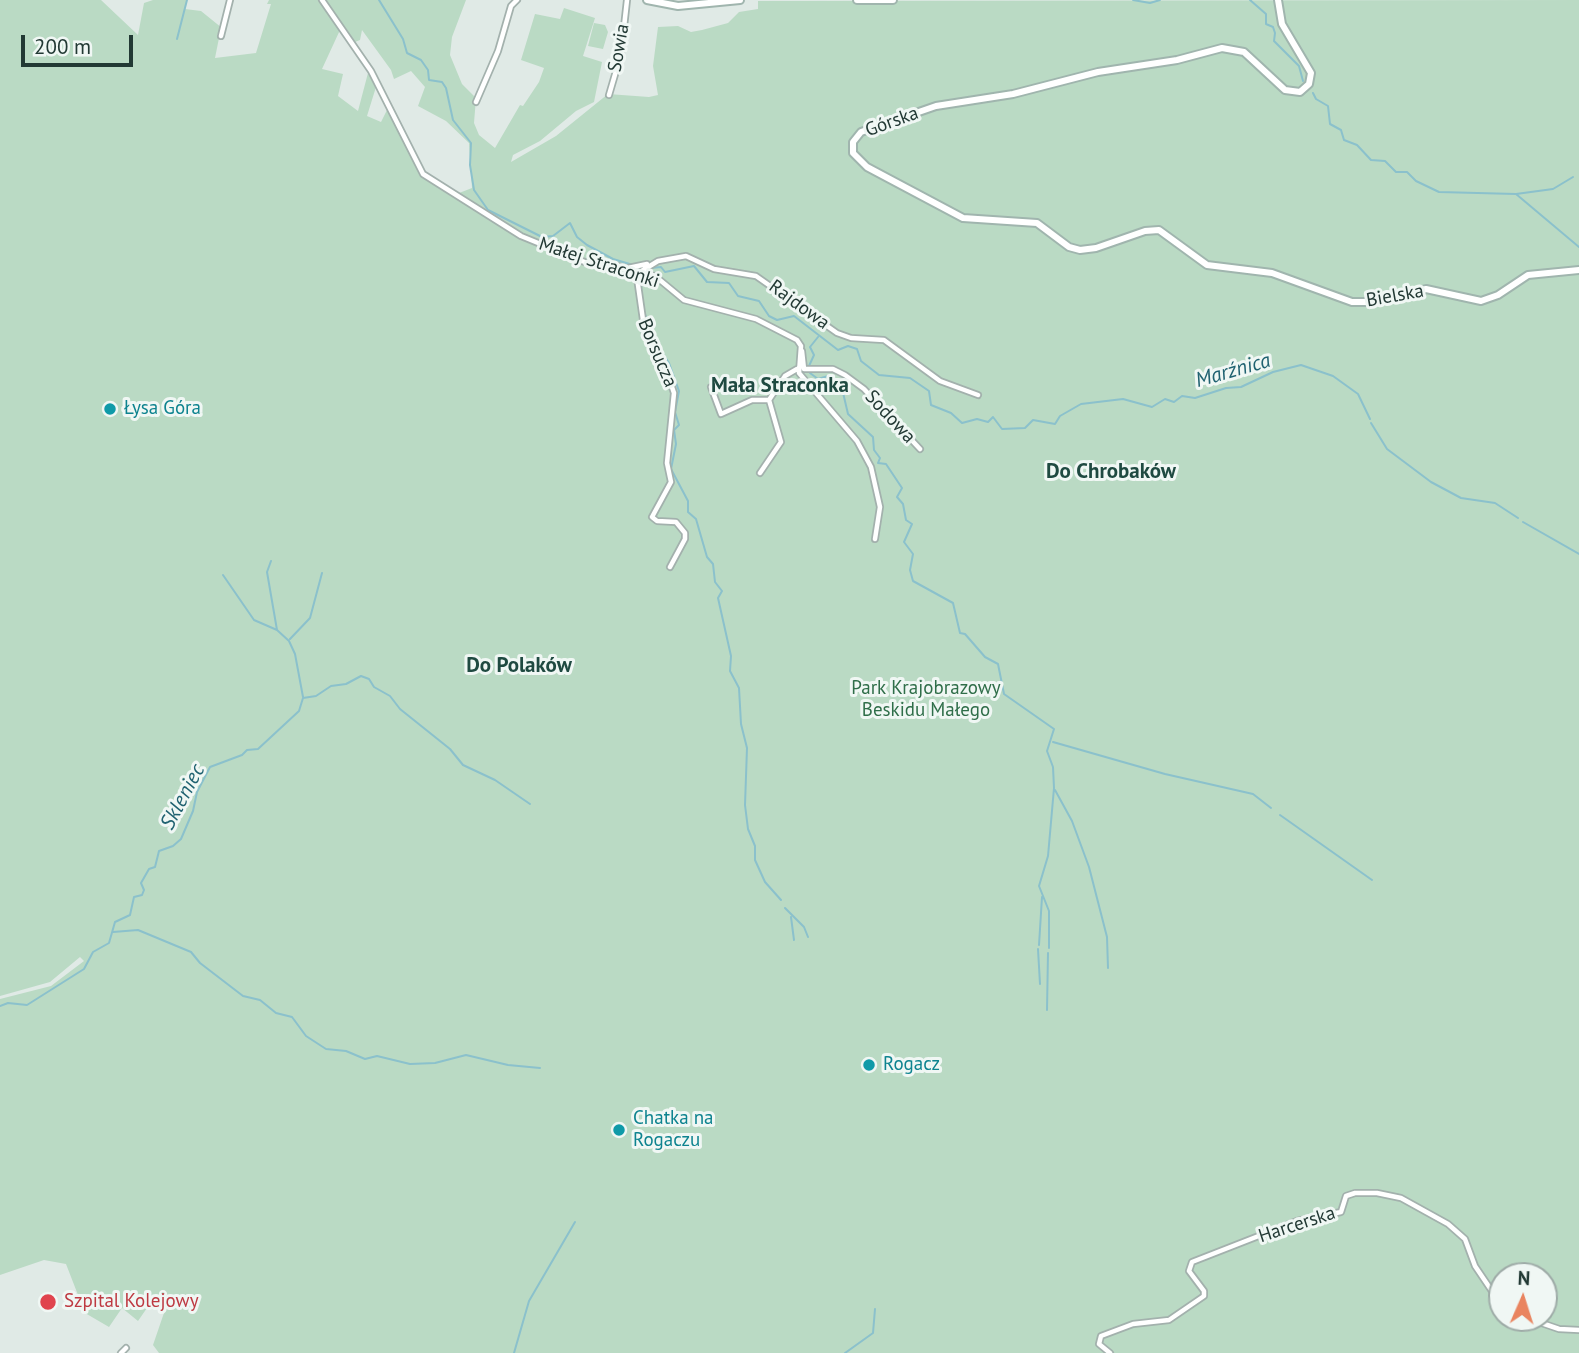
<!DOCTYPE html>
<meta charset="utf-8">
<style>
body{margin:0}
#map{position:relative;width:1579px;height:1353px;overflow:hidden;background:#e0eae6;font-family:"PT Sans",sans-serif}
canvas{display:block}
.north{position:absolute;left:1488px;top:1262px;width:70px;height:70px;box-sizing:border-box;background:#f0f7f4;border:2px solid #9eaba7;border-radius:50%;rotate:3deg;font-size:19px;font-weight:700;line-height:28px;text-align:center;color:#223934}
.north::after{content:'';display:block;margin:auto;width:24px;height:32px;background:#e9845f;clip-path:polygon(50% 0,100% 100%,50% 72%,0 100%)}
.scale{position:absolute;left:21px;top:35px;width:112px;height:32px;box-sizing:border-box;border:4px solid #223934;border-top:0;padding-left:9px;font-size:21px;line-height:24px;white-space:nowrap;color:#223934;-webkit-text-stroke:5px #f0f7f4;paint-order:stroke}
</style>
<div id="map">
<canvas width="1579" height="1353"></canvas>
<div class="north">N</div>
<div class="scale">200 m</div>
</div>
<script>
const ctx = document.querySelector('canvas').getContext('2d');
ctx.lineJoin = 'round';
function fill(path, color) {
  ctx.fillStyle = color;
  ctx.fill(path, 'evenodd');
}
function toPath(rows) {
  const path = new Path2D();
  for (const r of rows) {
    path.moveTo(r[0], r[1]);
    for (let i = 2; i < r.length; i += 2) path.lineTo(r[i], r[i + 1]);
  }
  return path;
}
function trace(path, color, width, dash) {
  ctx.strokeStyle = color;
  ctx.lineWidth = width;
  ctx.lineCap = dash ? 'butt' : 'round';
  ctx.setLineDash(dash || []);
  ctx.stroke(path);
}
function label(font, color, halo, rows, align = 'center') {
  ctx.font = font + ' "PT Sans",sans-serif';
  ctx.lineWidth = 6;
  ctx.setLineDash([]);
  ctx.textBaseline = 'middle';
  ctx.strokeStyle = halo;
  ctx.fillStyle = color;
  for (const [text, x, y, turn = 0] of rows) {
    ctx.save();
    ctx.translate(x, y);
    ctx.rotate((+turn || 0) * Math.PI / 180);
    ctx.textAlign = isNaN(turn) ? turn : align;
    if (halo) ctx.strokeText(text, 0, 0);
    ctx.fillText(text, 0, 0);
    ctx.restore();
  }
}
fill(toPath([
 [0,0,101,0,138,35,144,3,153,0,187,0,185,9,201,11,222,28,217,35,219,38,215,58,256,53,271,4,267,4,269,0,320,0,340,30,322,69,343,74,338,96,358,111,368,73,365,64,383,98,376,87,367,116,381,122,388,108,418,171,454,195,472,188,469,143,446,121,418,106,425,87,411,71,394,79,391,70,362,30,360,40,355,42,324,0,466,0,452,37,450,55,462,84,476,98,474,123,479,135,495,148,520,105,523,106,539,82,544,68,521,60,535,14,560,19,564,8,595,18,583,56,602,62,594,102,576,111,540,141,513,155,511,162,556,136,608,94,649,97,658,95,653,66,658,27,678,26,691,32,702,30,728,23,739,12,758,9,758,1,1579,0,1579,1353,159,1353,153,1345,166,1307,156,1295,138,1321,122,1308,109,1327,85,1313,66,1264,44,1260,0,1275,0,999,51,986,84,961,80,957,50,982,0,996],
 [1502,1276,1544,1276,1544,1318,1502,1318],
 [594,23,605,25,608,32,603,49,588,46]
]), '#badac4');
trace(toPath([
 [379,0,403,39,407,53,421,60,428,70,429,80,442,82,446,88,453,120,471,143,470,165,474,190,488,210,542,237,553,236,570,223,577,237,587,245,613,259,633,265],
 [1133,0,1150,3,1160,0],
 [1250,0,1266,14,1266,24,1273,27,1275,33,1274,41,1299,66,1303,81],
 [177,39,187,0],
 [1313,93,1316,99,1328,106,1330,124,1341,130,1344,140,1357,145,1371,160,1385,161,1396,172,1407,172,1416,181,1439,192,1516,194,1579,247],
 [1516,194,1553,189,1573,177],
 [651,268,661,267,665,272,694,266,707,282,729,283,738,296,759,301,769,316,777,320,794,316,838,350,848,346,857,349,861,361,879,375,910,378,929,391,931,405,951,413,962,423,977,419,988,422,993,417,1002,429,1025,428,1033,420,1055,424,1060,416,1081,404,1123,399,1152,407,1165,399,1174,402,1182,396,1195,398,1226,388,1241,387,1273,372,1301,365,1333,376,1358,394,1370,419],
 [641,290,642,274],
 [644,311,647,320],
 [648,324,648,332,669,363,679,391,675,412,679,425,674,430,676,444,671,469,688,501,688,512,696,519,707,557,713,564,715,582,722,591,718,598,731,656,730,671,739,688,741,724,747,748,745,805,748,829,755,846,755,860,765,882,781,900],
 [818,337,810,347,814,355,809,366,810,373,818,379,828,376,841,384,848,414,873,437,874,450,880,458,878,463,886,464,902,488,897,497,903,504,906,520,912,524,904,542,913,554,910,570,913,581,953,603,960,633,965,634,985,657,998,664,1004,694,1054,729,1047,751,1053,767,1054,788,1048,856,1039,886,1049,911,1049,948],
 [1371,423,1387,449,1431,482,1461,498,1495,503,1518,518],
 [1523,522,1579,554],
 [271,561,267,572,277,630,289,641,295,654,303,697],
 [223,575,254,620,277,630],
 [290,639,310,618,322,573],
 [1053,742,1165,774,1253,794,1271,808],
 [1055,790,1072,821,1089,867,1107,937,1108,968],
 [1280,815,1372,880],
 [785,908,804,927,808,937],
 [791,917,794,940],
 [113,932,138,930,191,952,200,963,243,996,260,1000,276,1013,292,1017,306,1036,326,1049,346,1051,365,1059,377,1056,410,1064,435,1063,466,1055,508,1065,540,1068],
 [1039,945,1042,897],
 [1038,949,1040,984],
 [0,1006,8,1003,27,1005,84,969,93,952,109,943,115,922,130,915,134,897,142,895,144,890,141,883,149,869,155,867,159,851,173,846,181,839,193,811,197,792,210,767,242,755,247,750,258,749,299,711,303,698,316,696,331,686,346,684,361,676,369,679,374,687,390,696,400,709,450,749,463,765,495,780,530,804],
 [1047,1010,1048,953],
 [514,1353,529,1301,575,1222],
 [845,1353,873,1333,875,1309]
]), '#8bc1cc', 2);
const street = toPath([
 [322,0,371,71,423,174,521,236,587,263,611,264,655,276,684,300,756,319,797,340,801,346,799,373,857,441,871,467,880,507,875,539],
 [221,36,230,0],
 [609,95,621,54,627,0],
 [476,102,498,51,511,6,517,0],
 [628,268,647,264],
 [636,271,645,334,664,364,674,393,667,463,671,482,652,517,657,521,676,522,685,533,685,539,670,567],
 [640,272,658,261,686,256,714,269,756,276,837,333,851,338,884,340,940,381,978,395],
 [802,351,804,369,833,369,845,375,864,389,920,449],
 [711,387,721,414,752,400,769,400],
 [760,473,781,442,769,400,785,376,797,369],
 [1527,1318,1559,1329,1579,1330],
 [121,1353,126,1348],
 [1110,1353,1099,1344,1101,1336,1133,1324,1169,1320,1204,1296,1204,1291,1189,1271,1192,1262,1297,1221,1341,1212,1346,1196,1355,1193,1377,1193,1401,1198,1448,1224,1465,1239,1475,1266,1502,1306]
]);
const secondary = toPath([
 [647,0,678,6,740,0],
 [857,0,893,0],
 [1278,0,1282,24,1311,73,1309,84,1300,92,1285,90,1244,52,1222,48,1177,60,1098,72,1013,94,936,106,861,132,853,142,853,153,867,167,963,218,1037,223,1069,247,1080,250,1096,248,1145,231,1159,230,1207,265,1272,273,1352,302,1373,302,1426,289,1481,301,1498,295,1528,275,1579,270]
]);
trace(street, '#a3b1ad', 8);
trace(secondary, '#a0b5ae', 10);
trace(street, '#fff', 4.5);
trace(secondary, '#fff', 6);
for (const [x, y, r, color] of [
 [110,409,7,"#0f9aa8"],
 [869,1065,7,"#0f9aa8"],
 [619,1130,7,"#0f9aa8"],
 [48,1302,9,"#e0444e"]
]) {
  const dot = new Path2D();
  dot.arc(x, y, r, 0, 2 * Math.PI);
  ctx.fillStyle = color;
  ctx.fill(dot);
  trace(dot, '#f0f7f4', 2.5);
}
label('19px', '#223934', '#f0f7f4', [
 ["Sowia",619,48,-80],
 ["Górska",892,122,-20],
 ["Małej Straconki",599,263,18],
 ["Bielska",1395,296,-10],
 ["Rajdowa",799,305,36],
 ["Borsucza",657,353,67],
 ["Sodowa",890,417,47],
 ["Harcerska",1297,1225,-18]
]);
label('19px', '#0d838f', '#f0f7f4', [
 ["Łysa Góra",124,409],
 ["Rogacz",883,1065],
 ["Chatka na",633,1119],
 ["Rogaczu",633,1141]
], 'left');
label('19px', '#2f6e49', '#f0f7f4', [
 ["Park Krajobrazowy",926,689],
 ["Beskidu Małego",926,711]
]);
label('19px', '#be3a42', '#f0f7f4', [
 ["Szpital Kolejowy",64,1302]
], 'left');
label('italic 21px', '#206271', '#f0f7f4', [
 ["Marźnica",1233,371,-16],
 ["Skleniec",183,797,-62]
]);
label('bold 21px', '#1f4a41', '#f0f7f4', [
 ["Mała Straconka",780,386],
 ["Do Chrobaków",1111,472],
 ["Do Polaków",519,666]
]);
</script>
